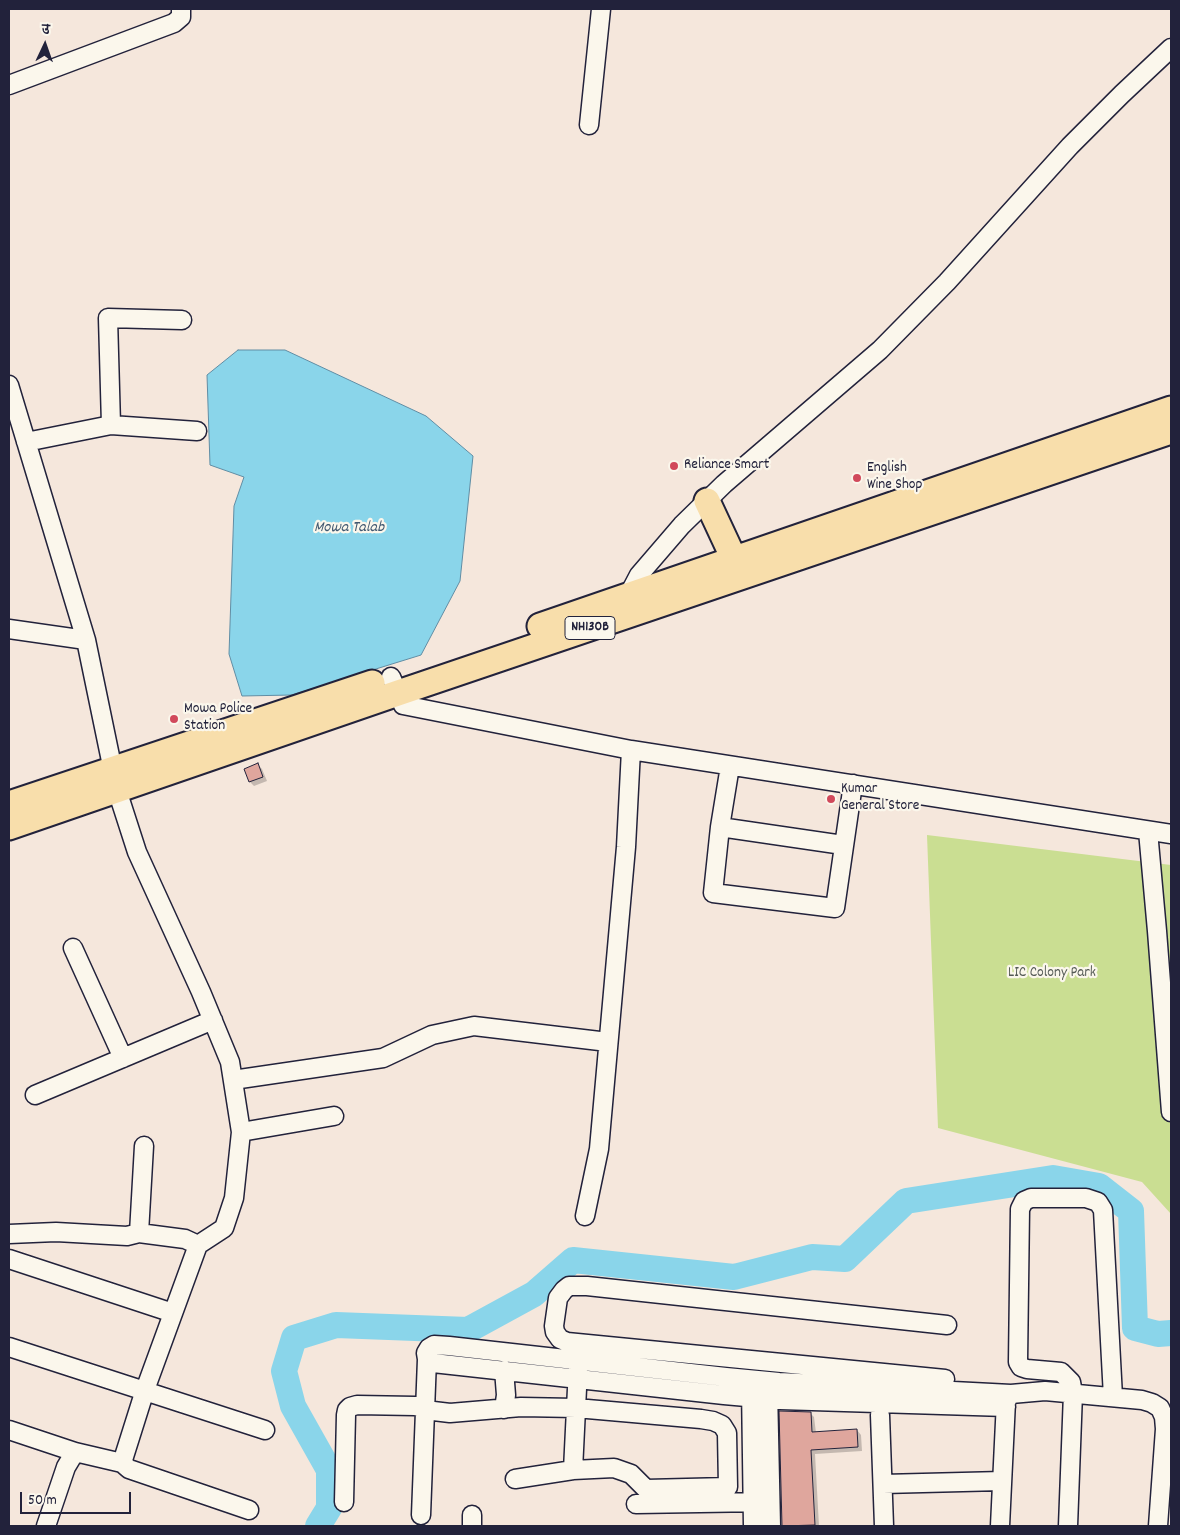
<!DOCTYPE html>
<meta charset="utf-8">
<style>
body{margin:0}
#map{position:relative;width:1180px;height:1535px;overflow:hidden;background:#f5e7dc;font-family:Dekko,"Playpen Sans Deva",sans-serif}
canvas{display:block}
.frame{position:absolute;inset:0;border:10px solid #22223b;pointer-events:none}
.north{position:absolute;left:20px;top:20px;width:50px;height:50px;-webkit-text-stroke:4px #fbf7ec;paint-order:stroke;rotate:3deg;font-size:14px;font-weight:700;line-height:20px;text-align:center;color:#22223b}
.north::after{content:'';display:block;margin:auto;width:18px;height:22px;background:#22223b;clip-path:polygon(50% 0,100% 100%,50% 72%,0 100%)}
.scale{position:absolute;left:20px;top:1492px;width:111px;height:22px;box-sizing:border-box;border:2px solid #22223b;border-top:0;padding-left:6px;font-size:15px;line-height:18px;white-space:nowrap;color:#22223b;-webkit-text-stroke:4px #fbf7ec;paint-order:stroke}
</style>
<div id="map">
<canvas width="1180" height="1535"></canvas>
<div class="frame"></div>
<div class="north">उ</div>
<div class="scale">50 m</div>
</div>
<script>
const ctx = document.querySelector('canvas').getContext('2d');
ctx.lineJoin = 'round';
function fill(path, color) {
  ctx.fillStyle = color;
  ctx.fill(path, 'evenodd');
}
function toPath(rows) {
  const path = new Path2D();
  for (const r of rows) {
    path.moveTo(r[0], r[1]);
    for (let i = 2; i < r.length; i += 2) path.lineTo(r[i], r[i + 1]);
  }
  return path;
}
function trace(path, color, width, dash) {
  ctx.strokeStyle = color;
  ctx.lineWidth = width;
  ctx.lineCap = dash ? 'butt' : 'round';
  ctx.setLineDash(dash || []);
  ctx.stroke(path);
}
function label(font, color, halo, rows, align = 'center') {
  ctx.font = font + ' Dekko,sans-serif';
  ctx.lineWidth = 4.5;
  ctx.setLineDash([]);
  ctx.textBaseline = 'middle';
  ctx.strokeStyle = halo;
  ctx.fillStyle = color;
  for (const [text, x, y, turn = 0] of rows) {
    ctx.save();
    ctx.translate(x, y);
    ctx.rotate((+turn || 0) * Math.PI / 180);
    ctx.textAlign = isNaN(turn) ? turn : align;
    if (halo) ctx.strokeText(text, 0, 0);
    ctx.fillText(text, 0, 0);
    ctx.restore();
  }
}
fill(toPath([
 [927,835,1171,865,1171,1214,1142,1182,938,1128]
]), '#cade92');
const water = toPath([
 [238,350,285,350,426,416,473,456,460,581,421,655,292,695,242,696,229,654,234,506,244,477,210,465,207,375,238,350]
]);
fill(water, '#8ad5ea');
trace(water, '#608da4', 1);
fill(toPath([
 [258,765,262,769,267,781,254,786,250,782,246,770],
 [780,1412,810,1413,814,1417,816,1433,857,1430,861,1435,862,1451,815,1454,819,1526,783,1526]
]), '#0003');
trace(toPath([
 [318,1526,329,1508,329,1470,293,1406,284,1371,294,1338,336,1325,468,1330,534,1294,573,1260,734,1277,812,1257,845,1259,906,1201,1053,1178,1099,1186,1131,1211,1135,1328,1158,1334,1171,1333]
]), '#8ad5ea', 26);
const building = toPath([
 [258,763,263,777,249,782,244,769,258,763],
 [779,1411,811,1412,812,1432,857,1429,858,1447,811,1450,815,1525,782,1526,779,1411]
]);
fill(building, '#dfa69d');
trace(building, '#22223b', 1);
const minor = toPath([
 [9,85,174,23,181,17,181,9],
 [589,125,601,9],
 [9,385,86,640,117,790,137,852,201,992,230,1062,241,1132,234,1198,224,1228,198,1245,145,1390,122,1463],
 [111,425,108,318,182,320],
 [26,442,111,425,197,431],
 [628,596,639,575,682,525,724,484,880,350,947,282,1070,146,1122,94,1171,48],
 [9,629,86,640],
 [391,677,403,705,631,750,1171,834],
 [730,766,720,827,713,893,835,908,853,784],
 [720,827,843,845],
 [1148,831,1157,931,1171,1112],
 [73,948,123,1058],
 [233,1080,383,1058,432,1035,474,1026,608,1042],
 [35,1095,213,1020],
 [241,1132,334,1116],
 [585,1216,599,1149,626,847,631,750],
 [139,1233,144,1146],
 [9,1234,56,1232,127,1236,139,1233,185,1239,198,1245],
 [9,1259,173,1313],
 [9,1347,265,1430],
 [945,1379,567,1342,560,1339,555,1332,554,1326,558,1298,564,1290,569,1286,587,1286,947,1325],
 [751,1387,753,1526],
 [768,1389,771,1526],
 [1006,1407,780,1400,724,1395,433,1363,427,1359,426,1353,429,1348,434,1345,449,1346,726,1377,779,1382,1011,1394],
 [504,1409,506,1395,504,1370],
 [880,1415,884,1526],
 [9,1430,75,1452,122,1463,129,1469,249,1510],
 [573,1470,578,1368],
 [883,1484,1002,1481],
 [344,1502,346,1415,347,1410,350,1407,357,1405,415,1406,422,1407,425,1410,450,1413,521,1407,576,1408,701,1419,713,1421,722,1425,727,1433,728,1487,646,1489,631,1474,614,1468,573,1470,515,1479],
 [636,1504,763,1502],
 [421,1515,427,1359],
 [46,1526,66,1467,75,1452],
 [472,1526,472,1515],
 [1000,1526,1006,1401,1011,1394,1045,1391,1142,1400,1152,1403,1160,1408,1164,1417,1165,1429,1158,1526],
 [1068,1526,1073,1393,1071,1382,1061,1372,1027,1369,1021,1367,1018,1362,1020,1209,1024,1201,1031,1198,1086,1198,1098,1202,1103,1210,1113,1397]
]);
const highway = toPath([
 [707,501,734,559],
 [540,626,1171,409],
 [9,804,372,683],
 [9,827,398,693,1171,431]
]);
trace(minor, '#22223b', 21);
trace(highway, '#22223b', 29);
trace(minor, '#fbf7ec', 18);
trace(highway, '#f8deab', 25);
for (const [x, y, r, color] of [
 [674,466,5,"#d1495b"],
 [857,478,5,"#d1495b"],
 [174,719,5,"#d1495b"],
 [831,799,5,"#d1495b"]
]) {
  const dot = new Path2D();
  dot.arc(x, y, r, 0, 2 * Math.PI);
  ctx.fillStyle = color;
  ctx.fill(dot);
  trace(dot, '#fbf7ec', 2);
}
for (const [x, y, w] of [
 [590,628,50]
]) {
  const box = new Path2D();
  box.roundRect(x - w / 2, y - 11.5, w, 23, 4);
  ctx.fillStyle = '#fbf7ec';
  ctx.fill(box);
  trace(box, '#22223b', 1);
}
label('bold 14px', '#22223b', null, [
 ["NH130B",590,628]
]);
label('15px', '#22223b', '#fbf7ec', [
 ["Reliance Smart",684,466],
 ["English",867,469],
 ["Wine Shop",867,486],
 ["Mowa Police",184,710],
 ["Station",184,727],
 ["Kumar",841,790],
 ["General Store",841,807]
], 'left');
label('15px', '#545a55', '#fbf7ec', [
 ["LIC Colony Park",1052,974]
]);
label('italic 16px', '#415870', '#fbf7ec', [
 ["Mowa Talab",349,529]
]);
</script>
